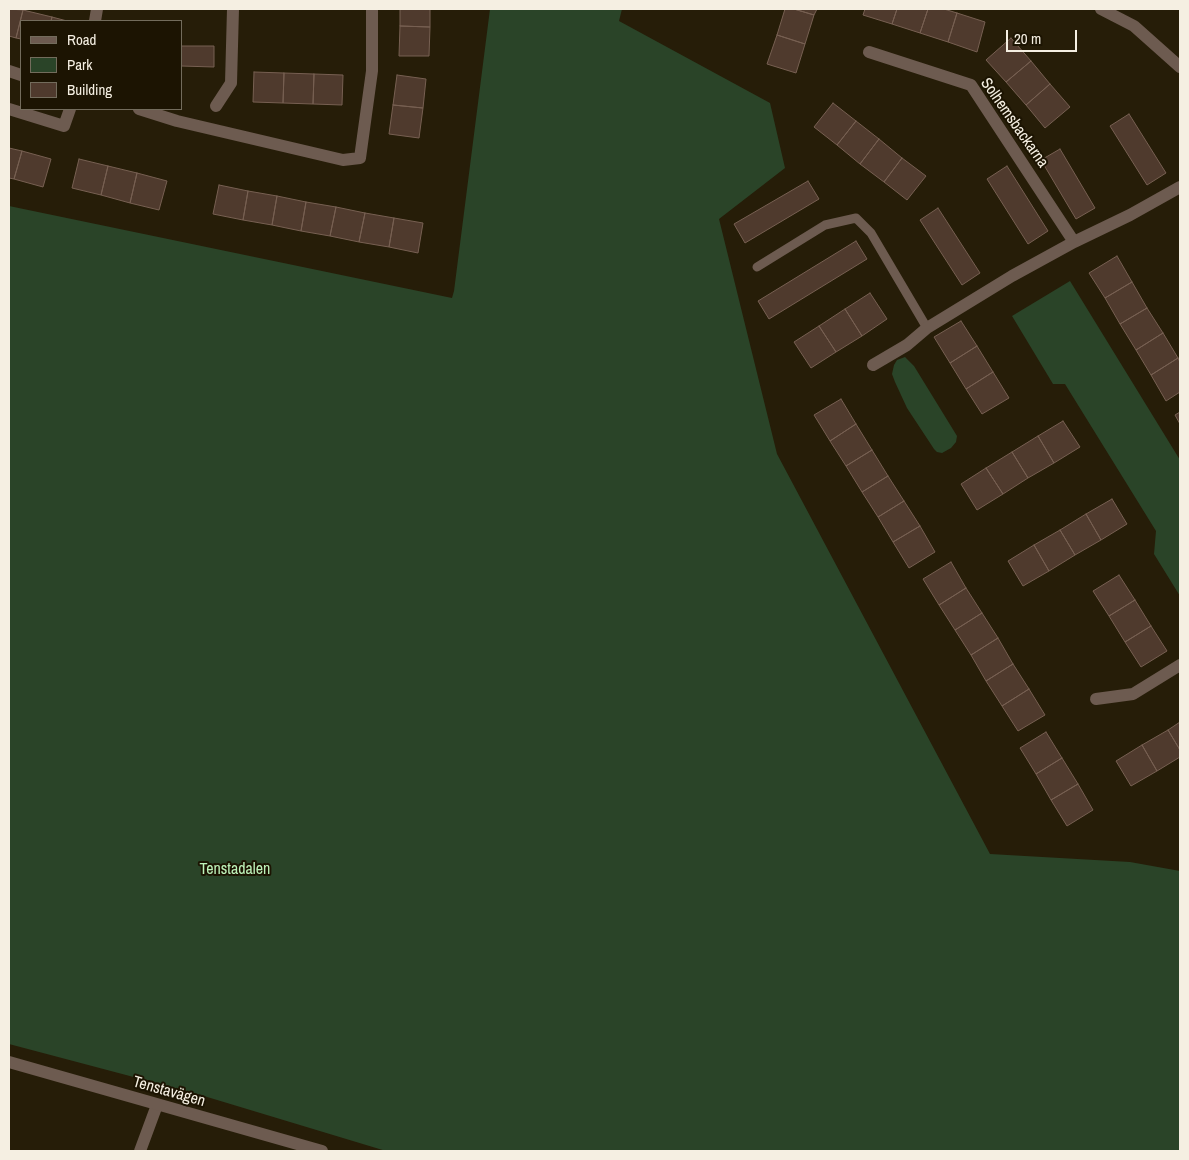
<!DOCTYPE html>
<meta charset="utf-8">
<style>
body{margin:0}
#map{position:relative;width:1189px;height:1160px;overflow:hidden;background:#261d08;font-family:"Archivo Narrow",sans-serif}
canvas{display:block}
.frame{position:absolute;inset:0;border:10px solid #f5efe2;pointer-events:none}
.legend{position:absolute;left:20px;top:20px;width:162px;height:90px;box-sizing:border-box;background:#1c1402;border:1px solid #736c5c;margin:0;padding:6px 9px;list-style:none;font-size:15px;color:#f5efe2}
.legend li{display:flex;align-items:center;gap:10px;height:25px}
.legend b{width:25px;border:1px solid #736c5c}
.scale{position:absolute;left:1006px;top:30px;width:71px;height:22px;box-sizing:border-box;border:2px solid #f5efe2;border-top:0;padding-left:6px;font-size:15px;line-height:18px;white-space:nowrap;color:#f5efe2;-webkit-text-stroke:4px #1c1402;paint-order:stroke}
</style>
<div id="map">
<canvas width="1189" height="1160"></canvas>
<div class="frame"></div>
<ul class="legend">
<li><b style="height:6px;background:#6d5b50"></b>Road</li>
<li><b style="height:14px;background:#2a4428"></b>Park</li>
<li><b style="height:14px;background:#4f3a2d"></b>Building</li>
</ul>
<div class="scale">20 m</div>
</div>
<script>
const ctx = document.querySelector('canvas').getContext('2d');
ctx.lineJoin = 'round';
function fill(path, color) {
  ctx.fillStyle = color;
  ctx.fill(path, 'evenodd');
}
function toPath(rows) {
  const path = new Path2D();
  for (const r of rows) {
    path.moveTo(r[0], r[1]);
    for (let i = 2; i < r.length; i += 2) path.lineTo(r[i], r[i + 1]);
  }
  return path;
}
function trace(path, color, width, dash) {
  ctx.strokeStyle = color;
  ctx.lineWidth = width;
  ctx.lineCap = dash ? 'butt' : 'round';
  ctx.setLineDash(dash || []);
  ctx.stroke(path);
}
function label(font, color, halo, rows, align = 'center') {
  ctx.font = font + ' "Archivo Narrow",sans-serif';
  ctx.lineWidth = 4;
  ctx.setLineDash([]);
  ctx.textBaseline = 'middle';
  ctx.strokeStyle = halo;
  ctx.fillStyle = color;
  for (const [text, x, y, turn = 0] of rows) {
    ctx.save();
    ctx.translate(x, y);
    ctx.rotate((+turn || 0) * Math.PI / 180);
    ctx.textAlign = isNaN(turn) ? turn : align;
    if (halo) ctx.strokeText(text, 0, 0);
    ctx.fillText(text, 0, 0);
    ctx.restore();
  }
}
fill(toPath([
 [490,9,622,9,619,21,770,103,785,168,719,219,777,454,990,854,1130,862,1180,871,1180,1151,386,1151,194,1093,9,1044,9,206,452,298,454,291],
 [1070,281,1180,460,1180,596,1154,554,1156,531,1065,384,1053,384,1012,316],
 [905,357,914,366,957,436,956,442,951,448,942,453,937,452,934,449,907,408,895,382,892,374,894,365,897,360]
]), '#2a4428');
const building = toPath([
 [9,9,23,10,16,38,9,36,9,9],
 [400,9,430,9,430,27,400,26,400,9],
 [785,9,794,9,814,15,805,44,777,35,785,9],
 [794,9,817,9,814,15,794,9],
 [865,9,897,9,892,24,863,15,865,9],
 [897,9,928,9,920,33,892,24,897,9],
 [928,9,944,9,957,13,948,42,920,33,928,9],
 [23,10,52,17,51,21,21,21,21,39,16,38,23,10],
 [957,13,985,22,977,52,948,42,957,13],
 [52,17,67,21,51,21,52,17],
 [400,26,430,27,429,56,399,56,400,26],
 [777,35,805,44,796,73,767,64,777,35],
 [1011,38,1031,61,1006,82,986,60,1011,38],
 [181,46,214,46,214,67,181,66,181,46],
 [1031,61,1050,84,1026,105,1006,82,1031,61],
 [254,72,284,73,283,103,253,102,254,72],
 [284,73,314,74,313,104,283,103,284,73],
 [314,74,343,75,342,105,313,104,314,74],
 [397,75,426,79,423,108,393,105,397,75],
 [1050,84,1070,107,1045,128,1026,105,1050,84],
 [833,103,856,121,837,145,814,127,833,103],
 [393,105,423,108,419,138,389,134,393,105],
 [1129,114,1166,173,1147,185,1110,126,1129,114],
 [856,121,879,139,860,164,837,145,856,121],
 [879,139,902,158,884,182,860,164,879,139],
 [9,148,22,151,14,179,9,178,9,148],
 [1060,149,1095,208,1076,219,1041,160,1060,149],
 [22,151,51,159,43,187,14,179,22,151],
 [902,158,926,176,907,200,884,182,902,158],
 [79,159,108,166,101,195,72,188,79,159],
 [108,166,137,173,130,203,101,195,108,166],
 [1007,166,1048,231,1028,244,987,179,1007,166],
 [137,173,167,181,159,210,130,203,137,173],
 [808,181,819,199,745,243,734,224,808,181],
 [219,185,248,191,243,220,213,214,219,185],
 [248,191,277,196,272,225,243,220,248,191],
 [277,196,306,202,301,231,272,225,277,196],
 [306,202,336,207,330,236,301,231,306,202],
 [336,207,365,213,359,242,330,236,336,207],
 [938,208,980,273,962,285,920,220,938,208],
 [365,213,394,218,389,247,359,242,365,213],
 [394,218,423,223,418,253,389,247,394,218],
 [856,241,867,259,769,319,758,301,856,241],
 [1117,256,1132,282,1105,298,1089,273,1117,256],
 [1132,282,1147,308,1120,324,1105,298,1132,282],
 [870,293,887,319,862,336,845,309,870,293],
 [1147,308,1163,333,1136,350,1120,324,1147,308],
 [845,309,862,336,836,352,819,326,845,309],
 [961,321,977,346,950,363,934,337,961,321],
 [819,326,836,352,811,368,794,342,819,326],
 [1163,333,1178,358,1151,375,1136,350,1163,333],
 [977,346,993,372,966,389,950,363,977,346],
 [1178,358,1180,362,1180,392,1166,401,1151,375,1178,358],
 [993,372,1009,398,982,414,966,389,993,372],
 [841,399,856,424,830,441,814,415,841,399],
 [1180,412,1180,424,1175,415,1180,412],
 [1063,421,1080,447,1054,463,1038,436,1063,421],
 [856,424,872,450,846,466,830,441,856,424],
 [1038,436,1054,463,1028,478,1012,452,1038,436],
 [872,450,888,476,862,492,846,466,872,450],
 [1012,452,1028,478,1003,494,986,468,1012,452],
 [986,468,1003,494,977,510,961,484,986,468],
 [888,476,904,501,878,517,862,492,888,476],
 [1112,499,1127,524,1101,540,1086,514,1112,499],
 [904,501,920,526,893,542,878,517,904,501],
 [1086,514,1101,540,1075,555,1060,530,1086,514],
 [920,526,935,552,909,568,893,542,920,526],
 [1060,530,1075,555,1049,571,1034,545,1060,530],
 [1034,545,1049,571,1023,586,1008,561,1034,545],
 [951,562,966,588,939,605,923,579,951,562],
 [1119,575,1135,600,1109,616,1093,591,1119,575],
 [966,588,982,613,955,630,939,605,966,588],
 [1135,600,1151,626,1125,642,1109,616,1135,600],
 [982,613,998,638,971,655,955,630,982,613],
 [1151,626,1167,651,1141,667,1125,642,1151,626],
 [998,638,1013,664,986,681,971,655,998,638],
 [1013,664,1029,689,1002,706,986,681,1013,664],
 [1029,689,1045,715,1018,731,1002,706,1029,689],
 [1180,722,1180,750,1168,730,1180,722],
 [1168,730,1180,750,1180,757,1157,771,1142,745,1168,730],
 [1046,732,1062,758,1036,774,1020,748,1046,732],
 [1142,745,1157,771,1131,786,1116,761,1142,745],
 [1062,758,1078,784,1051,800,1036,774,1062,758],
 [1078,784,1093,810,1067,826,1051,800,1078,784]
]);
fill(building, '#4f3a2d');
trace(building, '#776052', 1);
trace(toPath([
 [757,267,825,225,856,218,871,233,927,328]
]), '#6d5b50', 9);
trace(toPath([
 [1101,9,1134,26,1180,67],
 [95,21,97,9],
 [869,52,971,85,1074,242],
 [9,71,21,75],
 [216,106,231,83,233,9],
 [9,109,64,126,70,109],
 [139,109,177,121,343,160,360,158,372,71,372,9],
 [873,365,907,345,927,328,1012,276,1074,242,1130,215,1180,187],
 [1096,699,1133,694,1180,665],
 [140,1151,157,1105]
]), '#6d5b50', 12);
trace(toPath([
 [9,1062,322,1151]
]), '#6d5b50', 12);
label('16px', '#f5efe2', '#1c1402', [
 ["Solhemsbackarna",1014,123,55],
 ["Tenstavägen",169,1092,16]
]);
label('16px', '#bdf2b9', '#1c1402', [
 ["Tenstadalen",235,870]
]);
</script>
